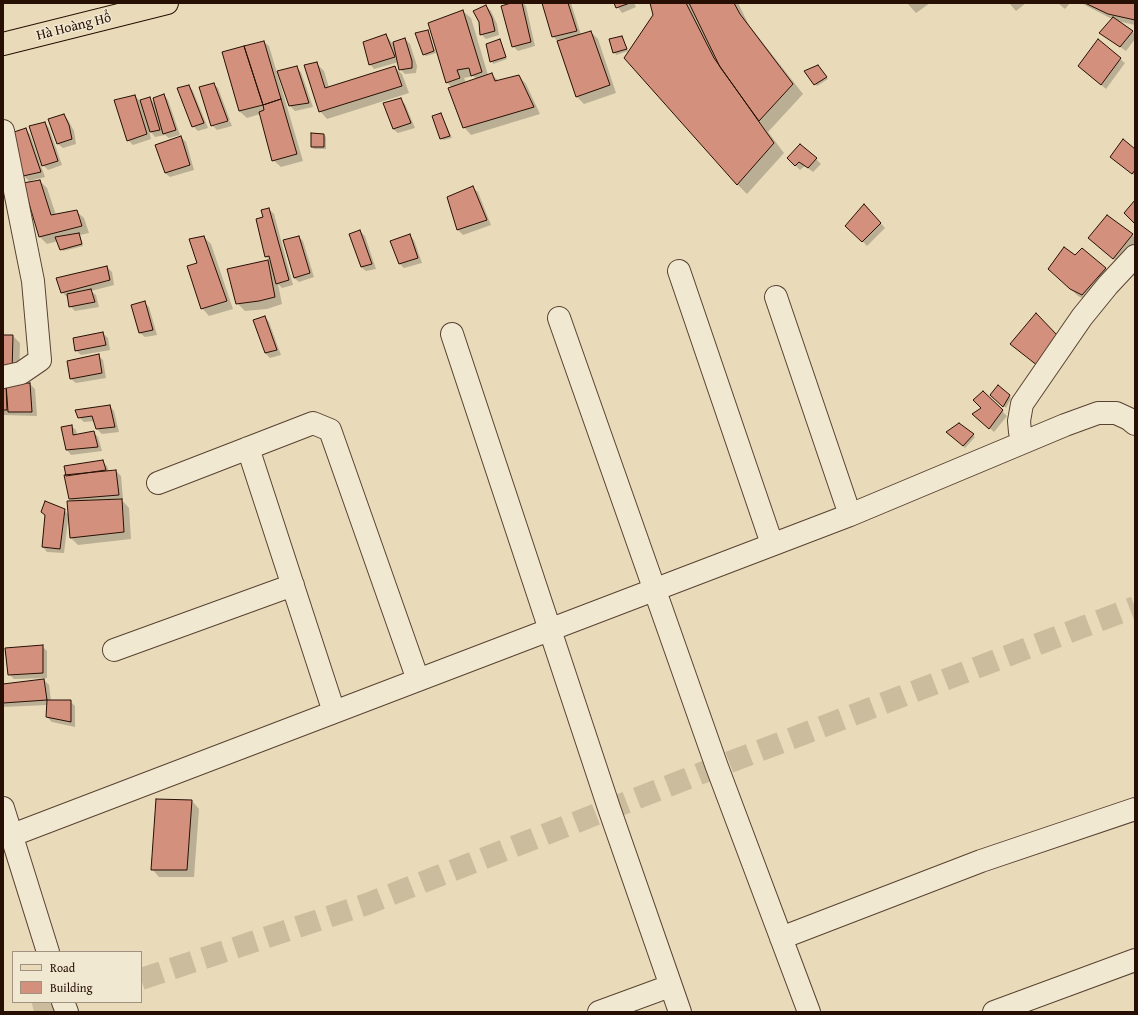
<!DOCTYPE html>
<meta charset="utf-8">
<style>
body{margin:0}
#map{position:relative;width:1138px;height:1015px;overflow:hidden;background:#e9dbb9;font-family:"Gentium Book Plus",serif}
canvas{display:block}
.frame{position:absolute;inset:0;border:4px solid #270f04;pointer-events:none}
.legend{position:absolute;left:12px;top:951px;width:130px;height:52px;box-sizing:border-box;background:#f1e8d2;border:1px solid #a09180;margin:0;padding:5px 7px;list-style:none;font-size:12px;color:#270f04}
.legend li{display:flex;align-items:center;gap:8px;height:20px}
.legend b{width:20px;border:1px solid #a09180}
</style>
<div id="map">
<canvas width="1138" height="1015"></canvas>
<div class="frame"></div>
<ul class="legend">
<li><b style="height:5px;background:#e9dbb9"></b>Road</li>
<li><b style="height:11px;background:#d3917d"></b>Building</li>
</ul>
</div>
<script>
const ctx = document.querySelector('canvas').getContext('2d');
ctx.lineJoin = 'round';
function fill(path, color) {
  ctx.fillStyle = color;
  ctx.fill(path, 'evenodd');
}
function toPath(rows) {
  const path = new Path2D();
  for (const r of rows) {
    path.moveTo(r[0], r[1]);
    for (let i = 2; i < r.length; i += 2) path.lineTo(r[i], r[i + 1]);
  }
  return path;
}
function trace(path, color, width, dash) {
  ctx.strokeStyle = color;
  ctx.lineWidth = width;
  ctx.lineCap = dash ? 'butt' : 'round';
  ctx.setLineDash(dash || []);
  ctx.stroke(path);
}
function label(font, color, halo, rows, align = 'center') {
  ctx.font = font + ' "Gentium Book Plus",serif';
  ctx.lineWidth = 3;
  ctx.setLineDash([]);
  ctx.textBaseline = 'middle';
  ctx.strokeStyle = halo;
  ctx.fillStyle = color;
  for (const [text, x, y, turn = 0] of rows) {
    ctx.save();
    ctx.translate(x, y);
    ctx.rotate((+turn || 0) * Math.PI / 180);
    ctx.textAlign = isNaN(turn) ? turn : align;
    if (halo) ctx.strokeText(text, 0, 0);
    ctx.fillText(text, 0, 0);
    ctx.restore();
  }
}
fill(toPath([
 [515,3,523,3,526,6,535,46,518,51,513,46],
 [543,3,571,3,581,35,591,32,598,39,616,93,584,104,577,97,557,41,553,36],
 [615,3,634,3,636,7,622,13],
 [651,3,738,3,749,25,803,94,768,132,784,153,747,194,737,184,654,16],
 [907,3,930,3,916,13],
 [1009,3,1026,3,1016,11],
 [1058,3,1070,3,1065,9],
 [1081,3,1135,3,1135,25,1117,21,1135,34,1135,39,1126,51,1100,33,1112,19],
 [486,6,491,11,497,24,499,35,486,39,481,34],
 [463,11,471,18,488,75,491,74,499,81,519,76,526,84,540,114,471,135,464,127,452,88,447,82],
 [473,76,477,79,466,83,464,78],
 [428,31,436,53,426,56,423,54],
 [386,35,392,43,405,39,410,44,417,66,416,73,405,74,400,69,399,62,374,69,370,64],
 [622,37,628,51,616,55,610,40],
 [500,40,507,59,493,64,487,44],
 [264,42,269,46,303,161,281,167,273,160,260,114,247,118,239,111,223,53],
 [1120,59,1125,63,1106,89,1084,71],
 [316,63,324,71,329,88,394,67,402,74,409,93,327,119,320,111],
 [818,66,828,79,817,86,815,84],
 [296,67,301,72,313,107,295,111,290,106,278,71],
 [213,84,218,88,230,120,214,124,214,126,230,121,232,126,217,130,212,125],
 [189,86,193,91,208,128,198,131,193,126],
 [164,95,168,100,180,135,169,138,165,135,155,137,149,130,151,139,133,145,128,140,135,96,140,101,149,98,156,105],
 [400,99,405,104,415,128,398,133,393,129],
 [441,114,452,138,443,140,441,138],
 [64,115,68,120,74,131,76,144,63,148,58,144],
 [45,123,49,128,62,165,48,170,43,165],
 [25,129,30,134,45,177,29,181,24,176],
 [324,135,326,137,326,149,314,149,312,147],
 [181,137,186,142,194,170,170,177,165,173],
 [1135,150,1135,176,1111,157],
 [816,159,821,164,813,172,805,166,800,170,793,163],
 [40,181,47,188,56,215,76,211,84,218,89,233,80,235,83,246,63,251,58,241,47,244,40,237],
 [473,188,478,192,491,225,463,235,458,230,448,198],
 [865,205,885,228,867,246,847,225],
 [269,209,274,214,293,285,282,288,278,284,282,304,267,309,245,311,237,303,228,270,270,260,266,256,264,218],
 [360,231,365,236,376,269,366,271,361,267],
 [409,235,414,240,422,263,404,268,399,263],
 [1132,235,1135,238,1135,242,1118,263,1089,238],
 [204,237,211,244,233,309,209,316,202,308],
 [299,237,303,241,314,277,299,282,294,278],
 [1075,256,1105,268,1113,276,1090,302,1078,296,1057,276],
 [107,267,112,272,114,285,91,291,96,295,99,307,75,311,70,306,69,297,67,297,62,292],
 [144,302,149,307,157,335,145,337,140,333],
 [265,317,269,322,281,355,270,358,265,353],
 [103,333,108,338,110,350,81,355,76,350],
 [3,336,13,336,20,343,19,380,3,380],
 [98,355,103,360,106,378,76,383,71,379],
 [30,384,35,389,37,416,3,415,3,386],
 [983,393,1007,416,994,432,979,418,982,408],
 [991,395,1009,396,1011,398,1006,408],
 [110,406,114,411,119,432,102,434,97,429,95,421,84,422,79,417],
 [71,426,76,430,77,435,93,432,98,437,102,451,71,455,67,450],
 [950,434,973,435,975,437,965,448],
 [102,461,107,466,109,472,116,471,121,476,123,499,121,499,129,508,131,539,78,545,71,538,68,520,64,553,47,552,43,547,64,510,69,515,73,502,70,499,65,477],
 [42,646,47,651,47,678,14,679,9,674],
 [44,680,49,685,51,701,70,701,75,706,75,727,52,722,47,717,47,705,3,707,3,685],
 [192,801,199,809,194,877,159,877,152,869]
]), '#0003');
const building = toPath([
 [511,3,522,3,531,42,512,47,501,6,511,3],
 [542,3,568,3,577,31,552,37,542,3],
 [614,3,630,3,616,8,614,3],
 [650,3,686,3,714,58,774,143,737,185,624,58,653,15,650,3],
 [689,3,734,3,740,14,793,84,759,121,720,67,689,3],
 [1085,3,1135,3,1135,20,1108,14,1085,3],
 [486,5,492,18,495,31,480,35,479,22,473,11,486,5],
 [463,10,482,72,471,76,469,68,457,70,460,78,446,83,428,23,463,10],
 [1113,17,1133,31,1120,47,1099,33,1113,17],
 [428,30,434,51,423,55,415,33,428,30],
 [591,31,610,85,576,97,557,41,591,31],
 [386,34,395,57,369,65,363,42,386,34],
 [622,36,627,49,613,53,609,39,622,36],
 [405,38,412,61,412,68,399,70,393,42,405,38],
 [500,39,506,57,490,62,486,44,500,39],
 [1098,39,1121,58,1101,85,1078,66,1098,39],
 [264,41,281,99,263,105,244,46,264,41],
 [244,46,263,105,239,111,222,52,244,46],
 [317,62,325,88,395,66,402,86,319,112,304,65,317,62],
 [818,65,827,77,814,85,804,71,818,65],
 [297,66,309,103,289,106,277,71,297,66],
 [492,73,495,81,519,75,534,107,463,128,448,88,492,73],
 [214,83,228,121,211,126,199,87,214,83],
 [189,85,204,123,192,127,177,88,189,85],
 [164,94,176,130,163,134,153,98,164,94],
 [135,95,147,134,127,141,114,100,135,95],
 [150,97,160,130,150,132,140,100,150,97],
 [401,98,411,123,393,129,383,103,401,98],
 [281,99,297,154,272,161,259,112,264,110,263,105,281,99],
 [441,113,450,136,440,139,432,116,441,113],
 [64,114,69,125,72,139,57,144,48,119,64,114],
 [45,122,58,161,42,166,29,126,45,122],
 [26,128,41,172,23,176,11,133,26,128],
 [311,133,324,134,324,147,311,147,311,133],
 [181,136,190,165,165,173,155,145,181,136],
 [1123,139,1135,149,1135,170,1132,174,1110,157,1123,139],
 [800,144,817,158,808,168,799,162,795,166,787,158,800,144],
 [40,180,51,215,77,210,82,226,39,237,23,183,40,180],
 [473,186,487,220,457,230,447,197,473,186],
 [1135,200,1135,224,1124,213,1135,200],
 [864,204,881,223,862,242,845,226,864,204],
 [269,208,289,280,276,284,269,256,265,257,256,219,263,217,261,210,269,208],
 [1107,215,1133,234,1113,259,1088,238,1107,215],
 [360,230,372,264,361,267,349,234,360,230],
 [79,233,82,244,60,250,55,237,79,233],
 [410,234,418,258,399,264,390,241,410,234],
 [204,236,227,301,201,309,187,266,197,263,189,239,204,236],
 [299,236,310,273,294,278,283,240,299,236],
 [1064,247,1075,255,1082,248,1106,268,1082,295,1070,289,1048,269,1064,247],
 [268,260,275,297,259,301,236,304,227,269,268,260],
 [107,266,110,280,61,293,56,278,107,266],
 [91,289,95,302,69,307,67,294,91,289],
 [145,301,153,330,139,333,131,305,145,301],
 [1036,313,1057,335,1038,366,1010,344,1036,313],
 [265,316,277,350,265,353,253,320,265,316],
 [103,332,106,345,75,351,73,338,103,332],
 [3,335,13,335,12,373,3,373,3,335],
 [99,354,102,373,70,379,67,361,99,354],
 [30,383,32,412,8,412,6,384,30,383],
 [6,384,7,410,3,410,3,385,6,384],
 [998,385,1010,395,1003,407,990,395,998,385],
 [983,391,1003,410,989,429,972,414,981,408,973,400,983,391],
 [110,405,115,427,96,429,92,416,78,418,75,410,110,405],
 [959,423,974,434,963,446,946,432,959,423],
 [72,425,73,435,94,431,98,447,66,450,61,427,72,425],
 [103,460,106,470,66,476,64,466,103,460],
 [116,470,119,495,69,499,64,475,116,470],
 [122,499,124,532,70,538,67,501,122,499],
 [45,501,65,509,60,549,42,547,45,515,41,512,45,501],
 [43,645,43,673,8,675,5,648,43,645],
 [44,679,47,700,3,703,3,684,44,679],
 [47,700,71,700,71,722,46,717,47,700],
 [156,799,192,800,187,870,151,870,156,799]
]);
fill(building, '#d3917d');
trace(building, '#270f04', 1);
trace(toPath([
 [141,979,367,904,717,767,1135,607],
 [34,1012,74,1002]
]), '#ccbc9e', 22, [22, 11]);
const minor = toPath([
 [3,131,33,281,40,360,21,373,3,377],
 [679,271,772,544],
 [559,318,717,767,809,1012],
 [452,334,609,808,680,1012],
 [1024,442,1020,432,1019,421,1022,404,1082,317,1108,285,1135,256],
 [248,448,334,712],
 [158,483,313,423,330,430,418,680],
 [850,515,1065,425,1098,413,1116,413,1129,419,1135,424],
 [114,650,293,585],
 [3,808,48,952],
 [3,834,15,834,850,515,776,297],
 [781,938,981,861,1135,809],
 [63,1002,67,1012],
 [599,1012,670,986],
 [994,1012,1135,960]
]);
const major = toPath([
 [3,44,167,3]
]);
trace(minor, '#584231', 24);
trace(major, '#270f04', 24);
trace(minor, '#f1e8d2', 22);
trace(major, '#e9dbb9', 22);
label('14px', '#270f04', '#f1e8d2', [
 ["Hà Hoàng Hổ",74,27,-14]
]);
</script>
